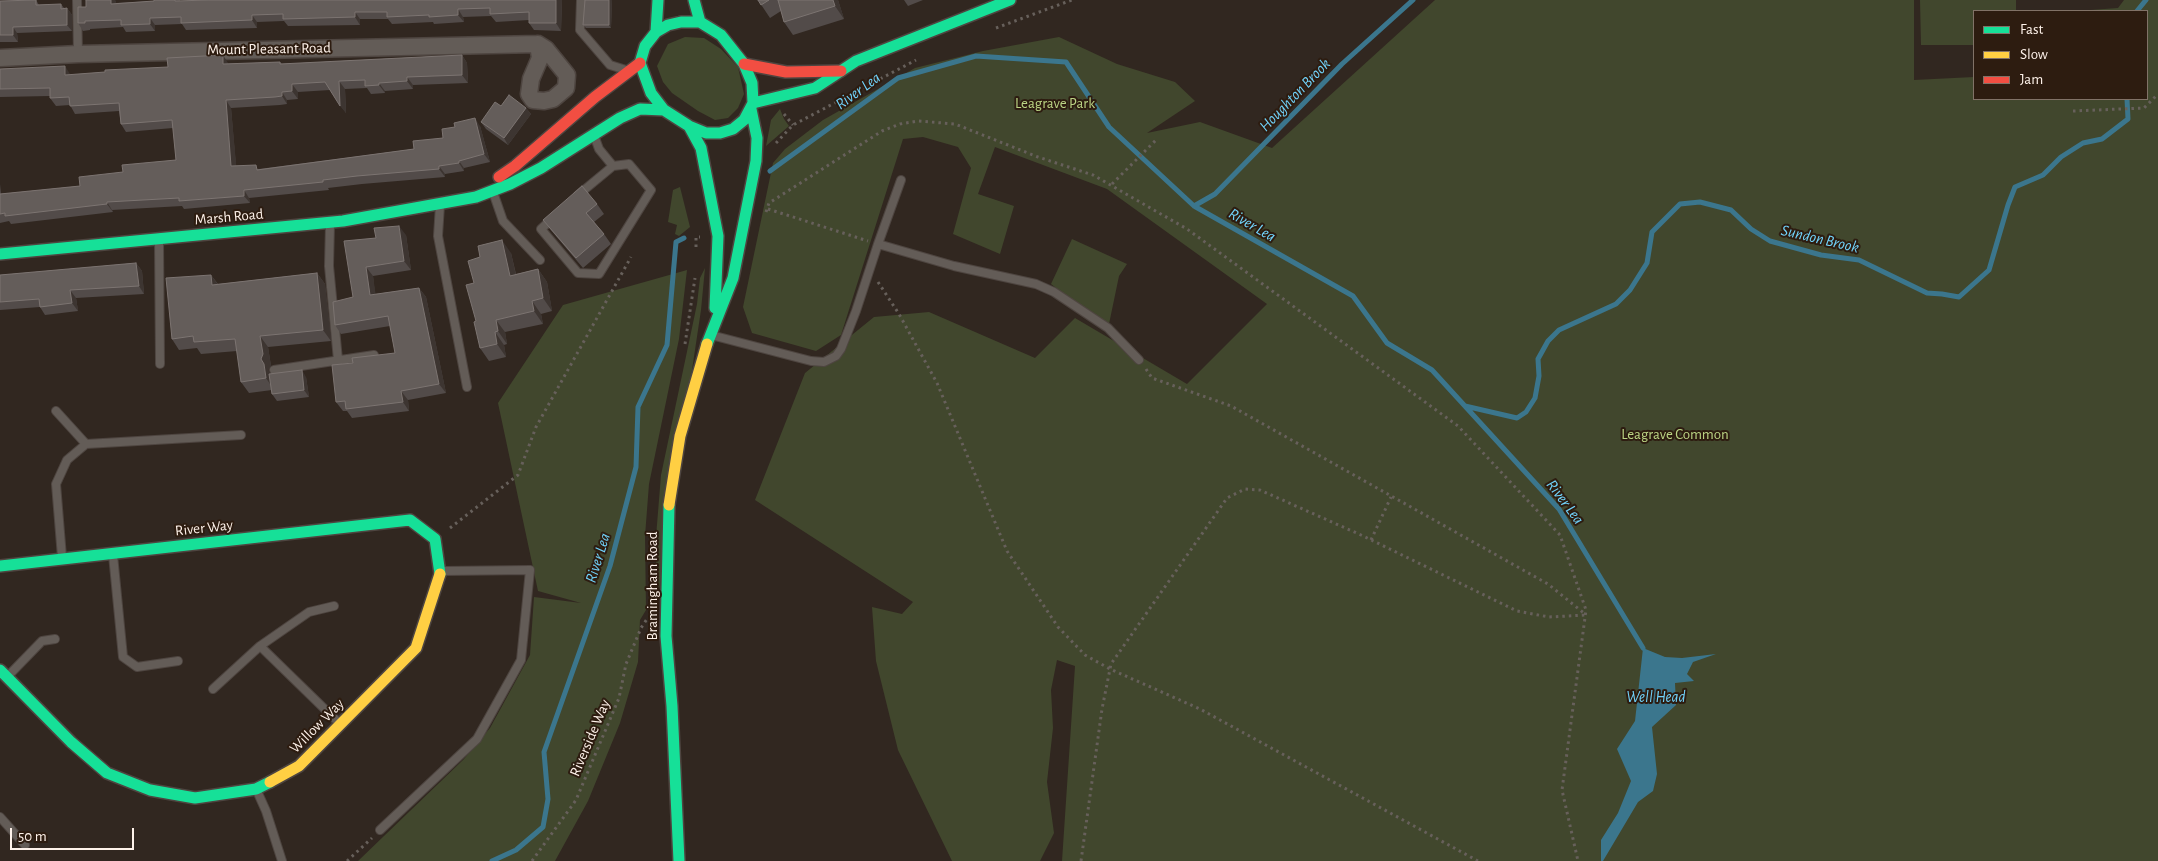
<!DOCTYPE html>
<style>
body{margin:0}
#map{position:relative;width:2158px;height:861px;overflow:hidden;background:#312720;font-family:"Alegreya Sans",sans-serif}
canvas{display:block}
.legend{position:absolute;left:1973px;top:10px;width:175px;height:90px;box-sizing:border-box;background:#2d1c10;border:1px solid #817267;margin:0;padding:6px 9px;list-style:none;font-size:15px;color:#fef2ea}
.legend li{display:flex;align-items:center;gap:10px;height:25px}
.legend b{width:25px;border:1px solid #817267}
.scale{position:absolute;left:10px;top:828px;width:124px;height:22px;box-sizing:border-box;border:2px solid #fef2ea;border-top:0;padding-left:6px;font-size:15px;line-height:18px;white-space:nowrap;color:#fef2ea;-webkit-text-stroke:4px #2d1c10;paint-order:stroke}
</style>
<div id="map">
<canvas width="2158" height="861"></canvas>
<ul class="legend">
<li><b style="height:6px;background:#16e098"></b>Fast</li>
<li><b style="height:6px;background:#ffcf43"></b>Slow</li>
<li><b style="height:6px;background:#f24e42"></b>Jam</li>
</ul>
<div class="scale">50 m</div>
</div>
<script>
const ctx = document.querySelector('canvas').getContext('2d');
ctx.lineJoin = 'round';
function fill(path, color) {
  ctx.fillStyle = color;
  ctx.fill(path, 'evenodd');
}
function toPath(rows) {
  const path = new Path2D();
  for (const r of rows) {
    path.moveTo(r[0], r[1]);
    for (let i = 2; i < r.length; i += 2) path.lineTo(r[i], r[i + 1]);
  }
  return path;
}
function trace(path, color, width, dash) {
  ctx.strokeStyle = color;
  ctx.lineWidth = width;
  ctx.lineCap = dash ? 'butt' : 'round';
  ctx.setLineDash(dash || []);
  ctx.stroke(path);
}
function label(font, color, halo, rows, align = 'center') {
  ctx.font = font + ' "Alegreya Sans",sans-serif';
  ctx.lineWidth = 4;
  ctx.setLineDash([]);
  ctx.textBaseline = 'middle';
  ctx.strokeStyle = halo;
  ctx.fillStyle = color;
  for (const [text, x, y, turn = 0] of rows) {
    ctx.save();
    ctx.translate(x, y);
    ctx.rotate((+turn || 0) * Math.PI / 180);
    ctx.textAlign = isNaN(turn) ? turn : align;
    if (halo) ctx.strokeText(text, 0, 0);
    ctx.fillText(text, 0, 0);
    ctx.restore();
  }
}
fill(toPath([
 [1435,0,1914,0,1914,80,1974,77,1974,99,2147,99,2147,11,2077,11,2118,8,2124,0,2158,0,2158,861,1062,861,1075,666,1057,660,1051,690,1053,728,1047,782,1054,833,1040,861,952,861,898,750,876,661,872,607,902,614,913,602,755,500,805,373,874,317,929,312,1035,358,1075,318,1187,384,1267,304,1107,189,995,147,978,194,1014,206,1000,254,953,234,971,168,958,147,923,137,903,139,841,335,816,351,752,333,743,307,773,163,785,149,823,120,915,68,983,51,1059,37,1117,64,1175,82,1195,101,1147,133,1200,122,1272,148],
 [1920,0,2016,0,2016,11,1974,11,1974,45,1921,45],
 [685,37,704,38,721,49,738,67,744,94,738,108,728,118,715,120,698,111,672,93,663,82,657,66,668,44],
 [780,109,784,119,789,126,766,146,771,120],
 [680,187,690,227,679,236,675,234,677,225,668,222,673,190],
 [1072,239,1127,264,1119,276,1109,324,1076,304,1051,284],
 [705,268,701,310,656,610,656,537,661,475,697,304,700,278],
 [687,270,679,339,649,484,645,536,646,610,640,620,638,662,620,723,588,801,555,861,358,861,463,760,490,728,530,655,534,597,581,603,538,591,498,403,563,305]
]), '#41472d');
fill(toPath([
 [1643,648,1665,657,1682,658,1716,654,1693,662,1687,674,1694,681,1675,683,1676,705,1652,727,1657,774,1653,791,1638,802,1603,861,1601,861,1601,840,1618,813,1631,781,1617,749,1635,721]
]), '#3b768d');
trace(toPath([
 [2137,11,2146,0],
 [770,171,898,78,976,56,1066,62,1109,127,1194,206,1353,296,1387,343,1432,370,1559,509,1643,648],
 [1194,206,1215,194,1342,64,1413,0],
 [1465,406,1517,418,1526,412,1535,398,1539,376,1538,359,1548,341,1559,330,1616,304,1630,290,1647,263,1652,232,1680,204,1700,202,1731,210,1751,229,1770,241,1821,255,1859,260,1927,293,1942,294,1959,297,1989,270,2008,205,2015,187,2043,175,2061,157,2083,143,2102,139,2128,119,2127,99],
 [492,861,516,850,543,827,548,799,544,752,610,566,636,467,638,407,667,345,676,242,684,238]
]), '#3b768d', 5);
const lane = toPath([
 [77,0,78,54],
 [581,0,580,30,610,65,626,70],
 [493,192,503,221,540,260],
 [578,195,613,166],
 [440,205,438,236,467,387],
 [553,218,541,229,578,273,599,274,651,190,629,164,613,166,599,149,595,138],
 [330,224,329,266,338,360],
 [159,240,160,364],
 [878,244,901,180],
 [711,335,811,361,824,362,836,356,841,349,856,311,878,244,954,266,1036,284,1054,292,1108,328,1139,360],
 [274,370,374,355],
 [56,411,86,444],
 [113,555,123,657,137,667,178,661],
 [62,557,56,484,67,460,86,444,241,435],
 [260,646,339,723],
 [8,676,42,641,55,639],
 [213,689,260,646,309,612,334,606],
 [257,791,266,811,282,861],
 [0,817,25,845],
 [380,830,477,739,521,660,530,570,443,571]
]);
const street = toPath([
 [0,58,78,54,538,44,546,49,567,75,566,88,553,99,544,101,533,100,529,94,531,79,540,58,538,44]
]);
const fast = toPath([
 [694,0,700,22],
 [681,22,700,22,721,35,744,64,752,83,753,103,744,120,733,129,720,133,706,133,689,126,664,110,651,93,640,63,645,46,656,32,668,25,681,22],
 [656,32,658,0],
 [753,103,815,88,856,61,1010,0],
 [689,126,701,148,718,236,715,308],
 [0,254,343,221,476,197,510,184,541,168,620,118,640,109,664,110],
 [707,344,733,278,756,161,757,138,751,109],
 [669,505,666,636,672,706,679,861],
 [0,566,410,520,435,539,440,574],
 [0,670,71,742,107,773,150,790,195,798,256,789,270,782]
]);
const slow = toPath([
 [669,505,680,436,707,344],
 [270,782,299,766,416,648,440,574]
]);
const jam = toPath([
 [744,64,786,72,841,71],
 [499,177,515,166,595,97,640,63]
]);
trace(lane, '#4e4540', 10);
trace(street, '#4e4540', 19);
trace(fast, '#4e4540', 14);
trace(slow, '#4e4540', 14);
trace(jam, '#4e4540', 14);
trace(toPath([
 [996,28,1072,0],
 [2073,111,2144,108,2158,94],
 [784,114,793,125],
 [776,143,793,125,916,60],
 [1112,184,1156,140],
 [768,209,868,241],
 [766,212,769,203,882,131,900,124,918,121,955,124,1038,157,1093,175,1187,229,1458,426,1560,535,1586,610,1562,790,1578,861],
 [696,247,696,237,700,237],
 [878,282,899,314,937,383,1007,551,1058,627,1085,655,1110,669,1200,709,1478,861],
 [685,344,695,278],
 [1146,369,1152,378,1231,406,1548,584,1585,614],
 [450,528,518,475,536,427,631,257],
 [1371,540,1391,497],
 [347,861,372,838],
 [532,861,576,800,619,698,626,664,641,628,647,619],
 [1081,861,1102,709,1111,664,1227,498,1245,489,1260,490,1361,535,1517,611,1549,617,1586,615]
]), '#67605b', 3, [2.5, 4]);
trace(lane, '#635c57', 8);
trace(street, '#635c57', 16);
trace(fast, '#16e098', 11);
trace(slow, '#ffcf43', 11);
trace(jam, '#f24e42', 11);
fill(toPath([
 [36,0,39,5,61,4,64,8,67,8,72,15,72,31,17,33,18,42,0,42,0,1],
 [86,0,115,0,116,3,154,1,154,0,180,0,180,1,209,0,562,0,561,31,534,30,529,23,529,20,496,22,491,16,463,17,464,22,434,24,433,22,392,24,388,19,360,19,360,25,288,26,284,21,257,22,257,28,186,30,182,24,155,25,155,31,126,32,123,27,90,29,90,30,83,31,78,23,86,7],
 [612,0,611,28,586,28,583,25],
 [758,0,838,0,844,19,793,35,784,22,781,11,770,18],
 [904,0,923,0,908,6],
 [462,55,467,63,468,83,413,85,413,89,385,91,385,93,371,94,367,88,345,89,346,113,330,90,298,92,298,99,287,100,287,104,280,105,231,108,236,166,259,169,414,149,443,138,480,126,490,162,464,168,464,171,445,174,445,177,362,184,328,188,329,190,249,198,250,203,184,209,182,206,112,210,113,212,11,224,9,221,0,223,0,184,1,194,80,186,123,172,176,160,173,128,126,132,121,124,119,111,75,114,70,105,56,106,50,98,50,96,0,97,0,69,70,75,228,63,228,64,280,62,282,64],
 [501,106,526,108,531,114,508,145,486,129,481,122],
 [597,204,604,214,594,222,604,234,611,244,583,268,550,229,543,220],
 [406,235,411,270,373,276,375,294,419,288,426,297,446,393,408,400,409,411,352,418,347,411,343,411,336,402,353,363,395,353,390,326,341,334,335,325,353,297,376,238],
 [511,253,516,274,538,269,547,282,552,311,541,314,543,324,505,332,507,344,504,345,506,357,489,361,480,348,476,321,474,283],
 [136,263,142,271,144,294,76,298,78,311,45,315,40,307,0,310,0,275],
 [317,273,325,284,331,341,268,347,271,366,268,370,271,374,306,377,309,397,277,401,272,394,272,390,249,393,241,382,237,351,201,354,197,348,179,350,172,339,211,275,218,284]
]), '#524b49');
fill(toPath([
 [111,0,115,0,116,2,116,11,111,4],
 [556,0,562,0,561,31,556,23],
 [609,0,612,0,611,28,609,25],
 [833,0,838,0,844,19,835,6],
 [67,8,72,15,72,31,67,25],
 [458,9,463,17,464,22,458,15],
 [355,12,360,19,360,25,355,17],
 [252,15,257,22,257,28,252,20],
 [150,18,155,25,155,31,150,24],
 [13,27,17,33,18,42,13,35],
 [223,55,228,63,229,72,223,64],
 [462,55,467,63,468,83,462,75],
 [65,66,70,74,70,83,65,75],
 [407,77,413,85,413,89,407,81],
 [339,81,345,89,346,113,340,106],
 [379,83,385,91,385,93,379,85],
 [292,84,298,92,298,99,292,91],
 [282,92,287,100,287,104,282,96],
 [226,100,231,108,237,174,231,166],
 [526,108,531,114,508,145,504,138],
 [475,118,480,126,490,162,484,154],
 [459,161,464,168,464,171,459,163],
 [439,166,445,174,445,177,439,169],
 [244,190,249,198,250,203,244,196],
 [107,202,112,210,113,212,107,204],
 [399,226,406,235,411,270,404,261],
 [502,240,511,253,519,289,510,276],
 [136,263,142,271,144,294,139,286],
 [366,267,373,276,377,304,370,295],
 [538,269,547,282,552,311,543,298],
 [317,273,325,284,331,341,323,330],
 [211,275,219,286,212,285],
 [419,288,426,297,446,393,439,384],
 [70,290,76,298,78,311,72,303],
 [532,301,541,314,543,324,534,311],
 [496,320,505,332,507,344,498,331],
 [495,332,504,345,506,357,497,344],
 [260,336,268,347,271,366,268,370,272,375,274,390,266,378,261,359],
 [302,370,306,377,309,397,304,390],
 [401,391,408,400,409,411,403,402]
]), '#3d3531');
const building = toPath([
 [36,0,36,5,61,4,61,9,67,8,67,25,13,27,13,35,0,35,0,1,36,0],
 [86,0,111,0,111,4,154,1,154,0,175,0,175,1,209,0,556,0,556,23,529,23,529,12,490,14,490,8,458,9,458,15,429,17,429,15,387,17,387,12,355,12,355,17,283,19,283,14,252,15,252,20,181,23,181,17,150,18,150,24,121,25,121,20,85,21,85,23,78,23,78,7,86,7,86,0],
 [585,0,609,0,609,25,583,25,585,0],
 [758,0,769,0,761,5,758,0],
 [778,0,833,0,835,6,784,22,778,0],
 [223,55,223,64,280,62,280,64,462,55,462,75,407,77,407,81,379,83,379,85,365,86,365,80,339,81,340,106,325,82,292,84,292,91,282,92,282,96,275,97,226,100,231,166,256,165,257,170,414,149,413,141,443,138,442,129,455,127,454,123,475,118,484,154,459,161,459,163,439,166,439,169,357,176,323,180,323,182,244,190,244,196,179,201,179,198,107,202,107,204,5,216,5,213,0,214,0,194,80,186,79,177,123,172,122,165,176,160,172,120,121,124,119,103,70,106,69,97,50,98,50,88,0,89,0,69,65,66,65,75,105,72,105,70,168,67,167,58,223,55],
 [509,95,526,108,504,138,481,122,495,102,501,106,509,95],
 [582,186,597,204,586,213,604,234,576,258,543,220,582,186],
 [399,226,404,261,366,267,370,295,419,288,439,384,401,391,403,402,346,409,345,401,336,402,332,365,353,363,352,358,395,353,388,316,335,325,333,302,353,297,344,241,376,238,374,228,399,226],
 [502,240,510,276,538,269,543,298,532,301,534,311,496,320,498,331,495,332,497,344,480,348,474,322,476,321,466,285,474,283,468,261,480,257,478,246,502,240],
 [136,263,139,286,70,290,72,303,40,307,39,299,0,302,0,275,136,263],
 [317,273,323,330,260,336,263,354,261,359,264,364,266,378,241,382,235,339,194,342,193,336,172,339,166,278,211,275,212,285,317,273],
 [302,370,304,390,272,394,269,374,302,370]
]);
fill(building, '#645d5a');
trace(building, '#7c7471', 1);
label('15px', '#fef2ea', '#2d1c10', [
 ["Mount Pleasant Road",269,49,-1],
 ["Marsh Road",229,217,-5],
 ["River Way",204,528,-6],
 ["Bramingham Road",652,586,-90],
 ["Willow Way",317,726,-45],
 ["Riverside Way",590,738,-67]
]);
label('15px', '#bbd484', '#2d1c10', [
 ["Leagrave Park",1055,103],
 ["Leagrave Common",1675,434]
]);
label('italic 16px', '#71d3fb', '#2d1c10', [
 ["River Lea",858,91,-36],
 ["Houghton Brook",1295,95,-46],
 ["River Lea",1252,225,30],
 ["Sundon Brook",1820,239,13],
 ["River Lea",1565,502,53],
 ["River Lea",598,558,-73],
 ["Well Head",1656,697]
]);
</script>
